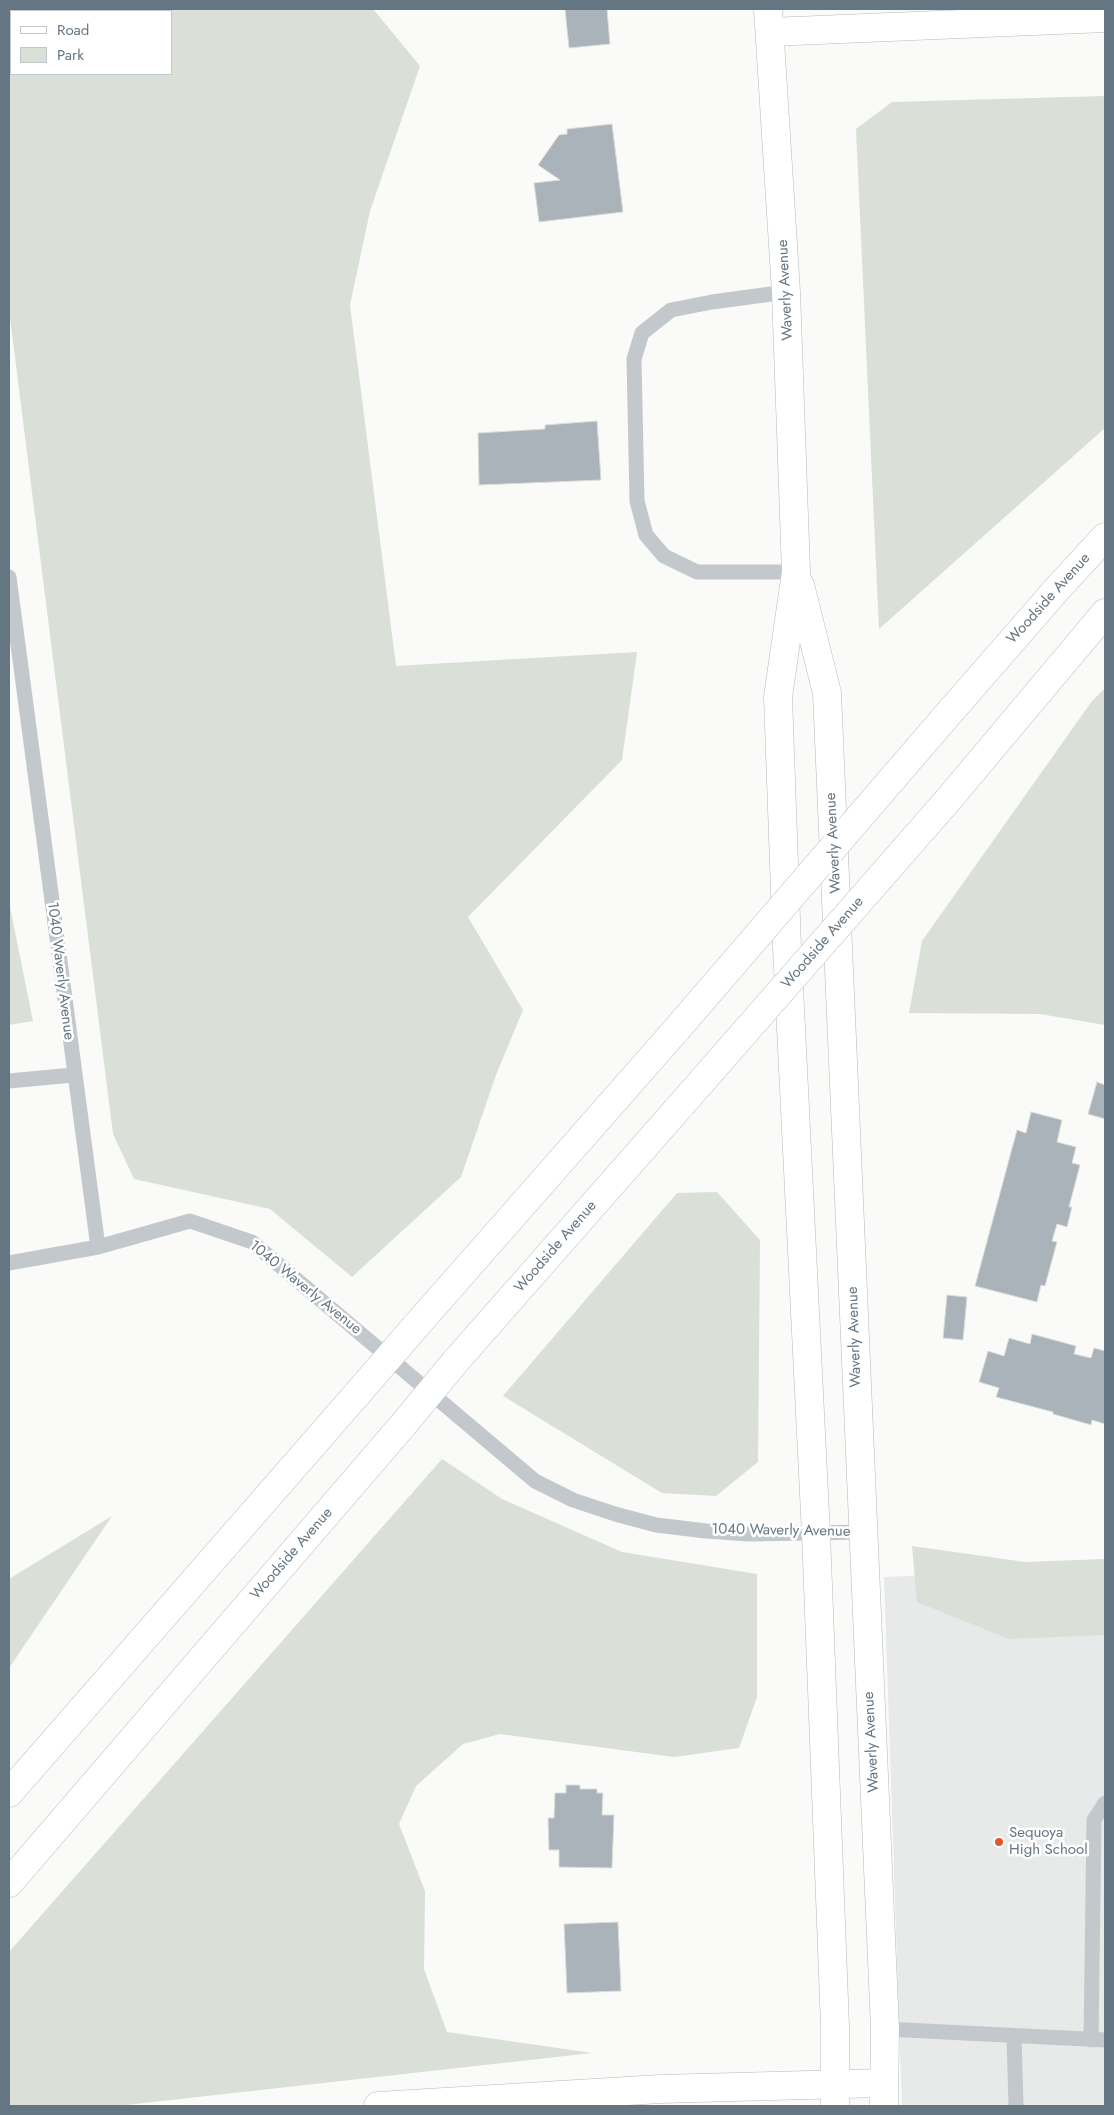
<!DOCTYPE html>
<style>
body{margin:0}
#map{position:relative;width:1114px;height:2115px;overflow:hidden;background:#fafaf8;font-family:Jost,sans-serif}
canvas{display:block}
.frame{position:absolute;inset:0;border:10px solid #657683;pointer-events:none}
.legend{position:absolute;left:10px;top:10px;width:162px;height:65px;box-sizing:border-box;background:#fff;border:1px solid #c1c8cd;margin:0;padding:6px 9px;list-style:none;font-size:15px;color:#657683}
.legend li{display:flex;align-items:center;gap:10px;height:25px}
.legend b{width:25px;border:1px solid #c1c8cd}
</style>
<div id="map">
<canvas width="1114" height="2115"></canvas>
<div class="frame"></div>
<ul class="legend">
<li><b style="height:6px;background:#fff"></b>Road</li>
<li><b style="height:14px;background:#dadfd7"></b>Park</li>
</ul>
</div>
<script>
const ctx = document.querySelector('canvas').getContext('2d');
ctx.lineJoin = 'round';
function fill(path, color) {
  ctx.fillStyle = color;
  ctx.fill(path, 'evenodd');
}
function toPath(rows) {
  const path = new Path2D();
  for (const r of rows) {
    path.moveTo(r[0], r[1]);
    for (let i = 2; i < r.length; i += 2) path.lineTo(r[i], r[i + 1]);
  }
  return path;
}
function trace(path, color, width, dash) {
  ctx.strokeStyle = color;
  ctx.lineWidth = width;
  ctx.lineCap = dash ? 'butt' : 'round';
  ctx.setLineDash(dash || []);
  ctx.stroke(path);
}
function label(font, color, halo, rows, align = 'center') {
  ctx.font = font + ' Jost,sans-serif';
  ctx.lineWidth = 5;
  ctx.setLineDash([]);
  ctx.textBaseline = 'middle';
  ctx.strokeStyle = halo;
  ctx.fillStyle = color;
  for (const [text, x, y, turn = 0] of rows) {
    ctx.save();
    ctx.translate(x, y);
    ctx.rotate((+turn || 0) * Math.PI / 180);
    ctx.textAlign = isNaN(turn) ? turn : align;
    if (halo) ctx.strokeText(text, 0, 0);
    ctx.fillText(text, 0, 0);
    ctx.restore();
  }
}
fill(toPath([
 [1105,1568,1105,2106,902,2106,884,1577]
]), '#e8e9e9');
fill(toPath([
 [9,9,373,9,420,66,370,211,350,305,396,666,637,652,622,760,468,917,523,1010,496,1075,461,1177,352,1277,270,1209,134,1179,113,1134,9,310],
 [171,11,171,74,11,74,11,11],
 [1105,96,1105,428,879,629,856,129,892,102],
 [1105,688,1105,1025,1040,1014,909,1013,922,941,1092,701],
 [9,902,33,1021,9,1025],
 [717,1192,760,1240,758,1462,716,1496,662,1493,503,1396,677,1193],
 [442,1459,502,1499,622,1552,757,1574,757,1697,739,1748,674,1757,500,1734,463,1744,416,1786,399,1824,425,1891,424,1969,447,2032,592,2053,117,2106,9,2106,9,1952],
 [112,1516,9,1668,9,1579],
 [912,1546,1025,1562,1105,1559,1105,1635,1009,1639,917,1602]
]), '#dadfd7');
const building = toPath([
 [565,9,607,9,610,44,569,48,565,9],
 [612,124,623,212,539,222,534,183,560,180,538,165,559,135,567,134,567,129,612,124],
 [597,421,601,480,479,485,478,433,545,429,545,425,597,421],
 [1097,1082,1105,1085,1105,1119,1088,1114,1097,1082],
 [1031,1112,1062,1120,1057,1142,1076,1147,1072,1163,1080,1165,1069,1207,1072,1207,1067,1227,1057,1224,1052,1241,1057,1242,1045,1286,1041,1285,1037,1302,975,1286,1017,1130,1026,1133,1031,1112],
 [947,1295,967,1297,963,1340,943,1338,947,1295],
 [1032,1334,1076,1346,1074,1354,1091,1358,1094,1348,1105,1351,1105,1424,1092,1420,1091,1425,1053,1414,1053,1412,996,1397,999,1388,979,1382,988,1351,1004,1356,1009,1338,1030,1344,1032,1334],
 [566,1785,580,1785,580,1789,597,1789,597,1793,603,1793,602,1815,614,1815,612,1868,559,1867,559,1850,549,1850,548,1818,554,1818,555,1793,566,1793,566,1785],
 [618,1922,621,1991,567,1993,564,1924,618,1922]
]);
fill(building, '#aab3b9');
trace(building, '#dcdcda', 1);
const secondary = toPath([
 [768,9,786,292,796,572,778,697,787,947,816,1534,835,2026,835,2106],
 [800,585,827,693,885,2029,884,2106]
]);
const primary = toPath([
 [770,32,1105,18],
 [943,720,1058,588,1105,537],
 [948,800,1105,613],
 [415,1327,677,1029],
 [455,1362,682,1104],
 [9,1793,358,1393],
 [9,1883,403,1425],
 [378,2106,660,2089,883,2083]
]);
trace(secondary, '#b3babf', 29);
trace(primary, '#b5babe', 29);
trace(toPath([
 [786,292,712,302,671,310,642,333,634,359,637,501,646,535,664,556,697,572,796,572],
 [9,577,98,1247],
 [9,1081,73,1075],
 [9,1263,98,1247,190,1221,252,1242,535,1481,573,1500,615,1514,656,1525,706,1531,749,1534,863,1532],
 [885,2029,1105,2040],
 [1014,2036,1016,2106],
 [1091,2040,1094,1820,1105,1803]
]), '#c3c8cc', 15);
trace(secondary, '#fff', 28);
trace(primary, '#fff', 28);
const primaryBridge = toPath([
 [677,1029,943,720],
 [682,1104,948,800],
 [358,1393,415,1327],
 [403,1425,455,1362]
]);
trace(primaryBridge, '#b5babe', 29, []);
trace(primaryBridge, '#fff', 28);
for (const [x, y, r, color] of [
 [999,1842,5,"#e4572e"]
]) {
  const dot = new Path2D();
  dot.arc(x, y, r, 0, 2 * Math.PI);
  ctx.fillStyle = color;
  ctx.fill(dot);
  trace(dot, '#fff', 2);
}
label('15px', '#657683', '#fff', [
 ["Waverly Avenue",786,290,-93],
 ["Woodside Avenue",1049,599,-48],
 ["Waverly Avenue",834,843,-93],
 ["Woodside Avenue",823,943,-49],
 ["1040 Waverly Avenue",60,971,83],
 ["Woodside Avenue",556,1247,-49],
 ["1040 Waverly Avenue",305,1288,39],
 ["Waverly Avenue",855,1337,-92],
 ["1040 Waverly Avenue",781,1531,1],
 ["Woodside Avenue",292,1554,-49],
 ["Waverly Avenue",872,1742,-93]
]);
label('15px', '#657683', '#fff', [
 ["Sequoya",1009,1833],
 ["High School",1009,1850]
], 'left');
</script>
